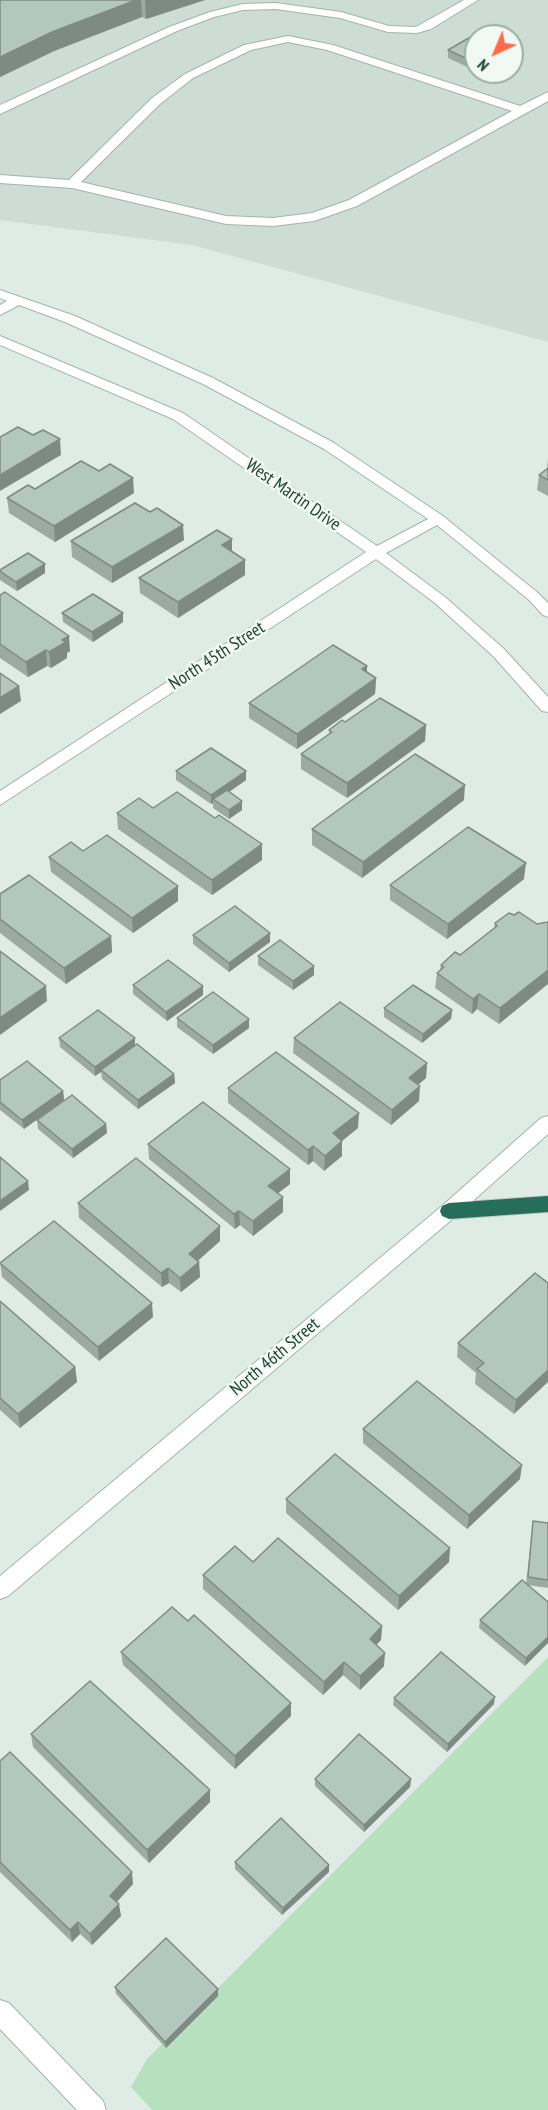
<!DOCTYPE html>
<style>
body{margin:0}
#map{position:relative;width:548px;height:2110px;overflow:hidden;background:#dfece6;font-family:"PT Sans Narrow",sans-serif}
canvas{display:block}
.north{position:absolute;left:464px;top:24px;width:60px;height:60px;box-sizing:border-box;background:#f0f9f4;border:2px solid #9caea7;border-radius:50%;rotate:224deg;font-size:16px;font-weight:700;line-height:24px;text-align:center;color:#1e3e34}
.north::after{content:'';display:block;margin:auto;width:21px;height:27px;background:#ff6b4b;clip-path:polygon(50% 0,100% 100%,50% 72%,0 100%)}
</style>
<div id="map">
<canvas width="548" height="2110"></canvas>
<div class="north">N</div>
</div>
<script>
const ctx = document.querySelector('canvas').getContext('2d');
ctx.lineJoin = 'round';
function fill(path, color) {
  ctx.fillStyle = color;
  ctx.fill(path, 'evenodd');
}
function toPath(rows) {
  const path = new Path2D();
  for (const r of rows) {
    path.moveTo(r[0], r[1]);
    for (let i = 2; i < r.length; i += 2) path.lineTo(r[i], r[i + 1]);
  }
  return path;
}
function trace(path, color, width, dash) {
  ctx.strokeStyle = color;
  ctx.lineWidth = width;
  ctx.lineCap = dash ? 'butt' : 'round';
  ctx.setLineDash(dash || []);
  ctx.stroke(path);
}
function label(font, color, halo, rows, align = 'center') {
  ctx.font = font + ' "PT Sans Narrow",sans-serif';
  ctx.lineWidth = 5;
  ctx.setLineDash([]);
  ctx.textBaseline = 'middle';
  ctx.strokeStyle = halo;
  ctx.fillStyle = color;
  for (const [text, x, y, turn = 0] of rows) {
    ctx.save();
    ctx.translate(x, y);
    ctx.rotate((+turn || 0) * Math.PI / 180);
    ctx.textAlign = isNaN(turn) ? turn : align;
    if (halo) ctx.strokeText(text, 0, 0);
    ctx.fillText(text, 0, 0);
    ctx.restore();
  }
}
fill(toPath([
 [0,0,548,0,548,342,192,245,0,220],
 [476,36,512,36,512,72,476,72]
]), '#cddcd4');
fill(toPath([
 [548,1657,548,2110,152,2110,131,2087,147,2059]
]), '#b6e0be');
const service = toPath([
 [464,0,478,0,431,29,417,33,388,32,340,18,276,9,243,10,214,17,177,31,0,114,0,105,169,27,210,12,243,4,276,3,341,12,389,26,416,27,464,0],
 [288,36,333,45,520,106,548,92,548,101,357,206,314,221,273,226,226,224,72,188,0,183,0,175,69,180,152,98,185,74,244,45,288,36],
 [288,42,327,50,512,111,349,200,312,213,273,218,226,216,81,182,160,104,193,78,251,50,288,42]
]);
const minor = toPath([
 [0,290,75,316,213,378,334,443,443,516,538,593,548,603,548,617,543,615,528,599,437,525,386,553,445,597,504,649,548,697,548,712,542,711,494,657,435,603,376,559,0,805,0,791,366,552,173,419,0,345,0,336,183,413,377,546,428,519,324,449,203,384,65,322,19,305,0,315,0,305,7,301,0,298,0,290],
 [548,1116,548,1134,456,1216,8,1596,0,1599,0,1576,442,1206,541,1118,548,1116],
 [0,2000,9,2003,103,2101,106,2110,77,2110,0,2029,0,2000]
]);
const motorway = toPath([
 [548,1196,548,1212,449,1219,442,1216,440,1211,442,1206,449,1203,548,1196]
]);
trace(service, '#a1b4ad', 2);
trace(minor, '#a1b4ad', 2);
trace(motorway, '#c0c9c6', 2);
fill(service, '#fff');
fill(minor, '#fff');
fill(motorway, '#276e5a');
fill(toPath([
 [0,0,205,0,146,19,142,17,54,51,0,77],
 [476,36,476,71,448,58,448,50],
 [548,458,548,496,537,490,539,475,547,469],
 [35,489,134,493,55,542,9,513,7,498],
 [184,540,112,583,72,557,71,541],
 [232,552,245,560,245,575,178,618,140,593,139,578],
 [0,570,45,573,17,591,0,580],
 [0,595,70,651,67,653,67,658,51,668,47,666,28,677,0,658],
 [62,613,123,613,123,622,93,642,63,622],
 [367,673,376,678,375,694,297,749,249,718,249,703],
 [345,722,426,725,425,741,347,798,301,769,301,754,329,734,329,730],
 [176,771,246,780,229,792,242,801,242,810,229,819,213,808,213,803,211,804,176,780],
 [464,800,362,878,312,845,312,829],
 [153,808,215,818,262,844,262,860,212,895,118,829,117,813],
 [83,851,178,886,178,901,133,933,51,872,49,857],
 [524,879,447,939,390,900,390,885],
 [0,894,111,936,112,952,66,984,0,933],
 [514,915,499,1024,477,1009,472,1014,435,988,437,973,440,970,441,965,460,955,494,928,495,923],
 [193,935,270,942,229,972,193,944],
 [258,956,314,975,293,990,258,965],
 [133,985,203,995,167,1021,133,994],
 [384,1008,452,1010,451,1019,422,1043,384,1017],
 [177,1018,249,1019,249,1028,213,1054,177,1027],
 [59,1038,135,1038,135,1045,174,1074,175,1083,138,1109,102,1079,101,1072,95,1076,60,1047],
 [294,1038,427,1063,426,1078,418,1085,419,1101,391,1125,293,1053],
 [0,1080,63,1091,64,1100,24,1129,0,1110],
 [228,1088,358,1128,342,1141,342,1156,324,1171,313,1161,308,1165,228,1103],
 [37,1120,106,1124,107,1133,73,1158,38,1129],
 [148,1144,290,1169,290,1184,278,1193,283,1212,253,1236,240,1225,235,1229,149,1159],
 [78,1203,220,1226,220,1241,198,1261,199,1262,200,1277,181,1292,169,1283,162,1287,79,1218],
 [0,1262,153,1317,99,1361,2,1277],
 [548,1283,514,1414,475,1384,476,1373,457,1357,458,1343],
 [0,1301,75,1367,77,1382,20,1428,0,1410],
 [363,1429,520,1479,467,1529,363,1443],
 [286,1499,450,1548,449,1562,398,1610,286,1513],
 [533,1521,548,1523,548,1588,527,1585,548,1602,525,1666,479,1628,480,1620,526,1584],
 [253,1562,382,1626,381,1640,376,1645,384,1666,360,1690,343,1675,323,1695,203,1589,203,1575],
 [121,1652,291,1716,235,1769,123,1665],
 [394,1698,494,1704,447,1752,393,1705],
 [31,1734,210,1802,149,1863,33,1747],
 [0,1761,133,1884,117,1902,121,1916,92,1945,80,1934,72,1942,0,1872],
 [315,1779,411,1779,410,1787,364,1832,315,1786],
 [235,1862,329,1865,329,1872,282,1915,235,1869],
 [115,1987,218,1989,218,1996,166,2048,116,1994]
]), '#9baba3');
fill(toPath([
 [136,0,141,0,142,17,54,51,0,77,0,57,52,32],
 [145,0,205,0,146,19],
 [60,439,61,455,0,491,0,475],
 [133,478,134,493,55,542,54,526],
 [183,525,184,540,112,583,112,567],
 [232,539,232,554,222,545],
 [245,560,245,575,178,618,178,602],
 [45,564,45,573,17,591,16,582],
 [123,613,123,622,93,642,92,632],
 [69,636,70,651,67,653,67,658,51,668,49,652,62,640],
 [46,650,47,666,28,677,26,662],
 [367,666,367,681,362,669],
 [376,678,375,694,297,749,297,734],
 [19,686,21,701,0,714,0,698],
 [426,725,425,741,347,798,347,783],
 [246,771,246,780,216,801,213,799,213,803,211,804,211,795],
 [465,785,464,800,362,878,363,862],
 [242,801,242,810,229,819,229,810],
 [262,844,262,860,212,895,212,880],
 [526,863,524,879,447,939,448,924],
 [178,886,178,901,133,933,132,918],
 [270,933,270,942,229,972,229,963],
 [111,936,112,952,66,984,64,968],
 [314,966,314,975,293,990,293,981],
 [548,970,548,984,499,1024,500,1008],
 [46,986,47,1001,0,1035,0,1018],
 [203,986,203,995,167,1021,166,1012],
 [479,994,477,1009,472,1014,473,999],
 [452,1010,451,1019,422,1043,423,1034],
 [249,1019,249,1028,213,1054,213,1045],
 [135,1038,135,1047,101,1070,101,1072,95,1076,95,1067],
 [427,1063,426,1078,408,1093,409,1078],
 [174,1074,175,1083,138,1109,138,1100],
 [420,1086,419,1101,391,1125,392,1110],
 [63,1091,64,1100,24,1129,22,1120],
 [359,1113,358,1128,333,1148,333,1133],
 [106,1124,107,1133,73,1158,72,1149],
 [342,1141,342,1156,324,1171,325,1156],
 [313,1146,313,1161,308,1165,308,1150],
 [290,1169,290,1184,268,1201,268,1186],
 [28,1181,29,1190,0,1211,0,1201],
 [283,1197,283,1212,253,1236,253,1221],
 [239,1211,240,1225,235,1229,234,1214],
 [220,1226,220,1241,189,1268,189,1254],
 [199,1262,200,1277,181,1292,180,1278],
 [168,1268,169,1283,162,1287,161,1273],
 [152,1303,153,1317,99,1361,98,1347],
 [75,1367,77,1382,20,1428,18,1414],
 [548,1370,548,1382,514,1414,516,1400],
 [522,1465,520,1479,467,1529,469,1515],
 [450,1548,449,1562,398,1610,399,1596],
 [382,1626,381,1640,369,1652,370,1639],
 [548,1637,548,1643,525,1666,526,1658],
 [385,1653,384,1666,360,1690,360,1676],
 [344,1662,343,1675,323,1695,324,1682],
 [495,1697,494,1704,447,1752,448,1744],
 [291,1703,291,1716,235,1769,235,1756],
 [411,1779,410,1787,364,1832,364,1825],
 [210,1790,210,1802,149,1863,147,1850],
 [329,1865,329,1872,282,1915,283,1908],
 [132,1872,133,1884,111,1908,110,1896],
 [119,1904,121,1916,92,1945,90,1934],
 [78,1922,80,1934,72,1942,70,1930],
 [218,1989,218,1996,166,2048,165,2042]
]), '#7e8b85');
const building = toPath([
 [0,0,136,0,52,32,0,57,0,0],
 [474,35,476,36,476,63,448,50,474,35],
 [18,427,33,435,43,430,60,439,0,475,0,437,18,427],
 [81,461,99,471,110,464,133,478,54,526,7,498,28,485,35,489,81,461],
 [548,468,548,480,539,475,548,468],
 [135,503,150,512,157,508,183,525,112,567,71,541,135,503],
 [217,530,232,539,222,545,245,560,178,602,139,578,217,530],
 [28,553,45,564,16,582,0,571,0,570,28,553],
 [5,592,69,636,62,640,66,642,49,652,46,650,26,662,0,644,0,595,5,592],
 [93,594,123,613,92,632,62,613,93,594],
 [333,645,367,666,362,669,376,678,297,734,249,703,333,645],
 [0,673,19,686,0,698,0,673],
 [380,698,426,725,347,783,301,754,332,732,329,730,342,720,345,722,380,698],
 [211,748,246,771,211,795,176,771,211,748],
 [415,754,465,785,363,862,312,829,415,754],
 [227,790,242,801,229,810,213,799,227,790],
 [177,792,215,818,219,815,262,844,212,880,117,813,139,798,153,808,177,792],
 [468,827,526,863,448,924,390,885,468,827],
 [107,835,178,886,132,918,49,857,71,842,83,851,107,835],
 [29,875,111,936,64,968,0,919,0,894,29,875],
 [235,906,270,933,229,963,193,935,235,906],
 [519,912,537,924,548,922,548,970,500,1008,479,994,473,999,437,973,444,967,441,965,455,952,460,955,497,926,495,923,509,913,514,915,519,912],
 [280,940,314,966,293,981,258,956,280,940],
 [0,951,46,986,0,1018,0,951],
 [168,960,203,986,166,1012,133,985,168,960],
 [413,985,452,1010,423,1034,384,1008,413,985],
 [213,992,249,1019,213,1045,177,1018,213,992],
 [340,1002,427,1063,409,1078,420,1086,392,1110,294,1038,340,1002],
 [98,1010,135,1038,95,1067,59,1038,98,1010],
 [137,1044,174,1074,138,1100,101,1070,137,1044],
 [276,1052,359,1113,333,1133,342,1141,325,1156,313,1146,308,1150,228,1088,276,1052],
 [27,1061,63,1091,22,1120,0,1102,0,1080,27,1061],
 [72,1095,106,1124,72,1149,37,1120,72,1095],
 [203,1102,290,1169,268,1186,283,1197,253,1221,239,1211,234,1214,148,1144,203,1102],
 [0,1157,28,1181,0,1201,0,1157],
 [136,1158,220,1226,189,1254,199,1262,180,1278,168,1268,161,1273,78,1203,136,1158],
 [54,1221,152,1303,98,1347,0,1263,54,1221],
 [535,1273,548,1283,548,1370,516,1400,477,1369,484,1363,458,1343,535,1273],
 [0,1301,75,1367,18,1414,0,1398,0,1301],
 [417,1381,522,1465,469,1515,363,1429,417,1381],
 [335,1454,450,1548,399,1596,286,1499,335,1454],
 [533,1521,548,1523,548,1580,528,1577,533,1521],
 [278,1538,382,1626,370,1639,385,1653,360,1676,344,1662,324,1682,203,1575,235,1546,253,1562,278,1538],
 [522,1580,548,1602,548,1637,526,1658,480,1620,522,1580],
 [172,1607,188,1621,194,1615,291,1703,235,1756,121,1652,172,1607],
 [441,1652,495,1697,448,1744,394,1698,441,1652],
 [90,1681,210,1790,147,1850,31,1734,90,1681],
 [359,1734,411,1779,364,1825,315,1779,359,1734],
 [10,1752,132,1872,110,1896,119,1904,90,1934,78,1922,70,1930,0,1862,0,1761,10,1752],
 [281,1818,329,1865,283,1908,235,1862,281,1818],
 [166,1938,218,1989,165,2042,115,1987,166,1938]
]);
fill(building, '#b4c7be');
trace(building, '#7e8b85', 1.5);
label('18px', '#1e3e34', '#f0f9f4', [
 ["West Martin Drive",293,495,35],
 ["North 45th Street",217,656,-33],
 ["North 46th Street",275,1357,-40]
]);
</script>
